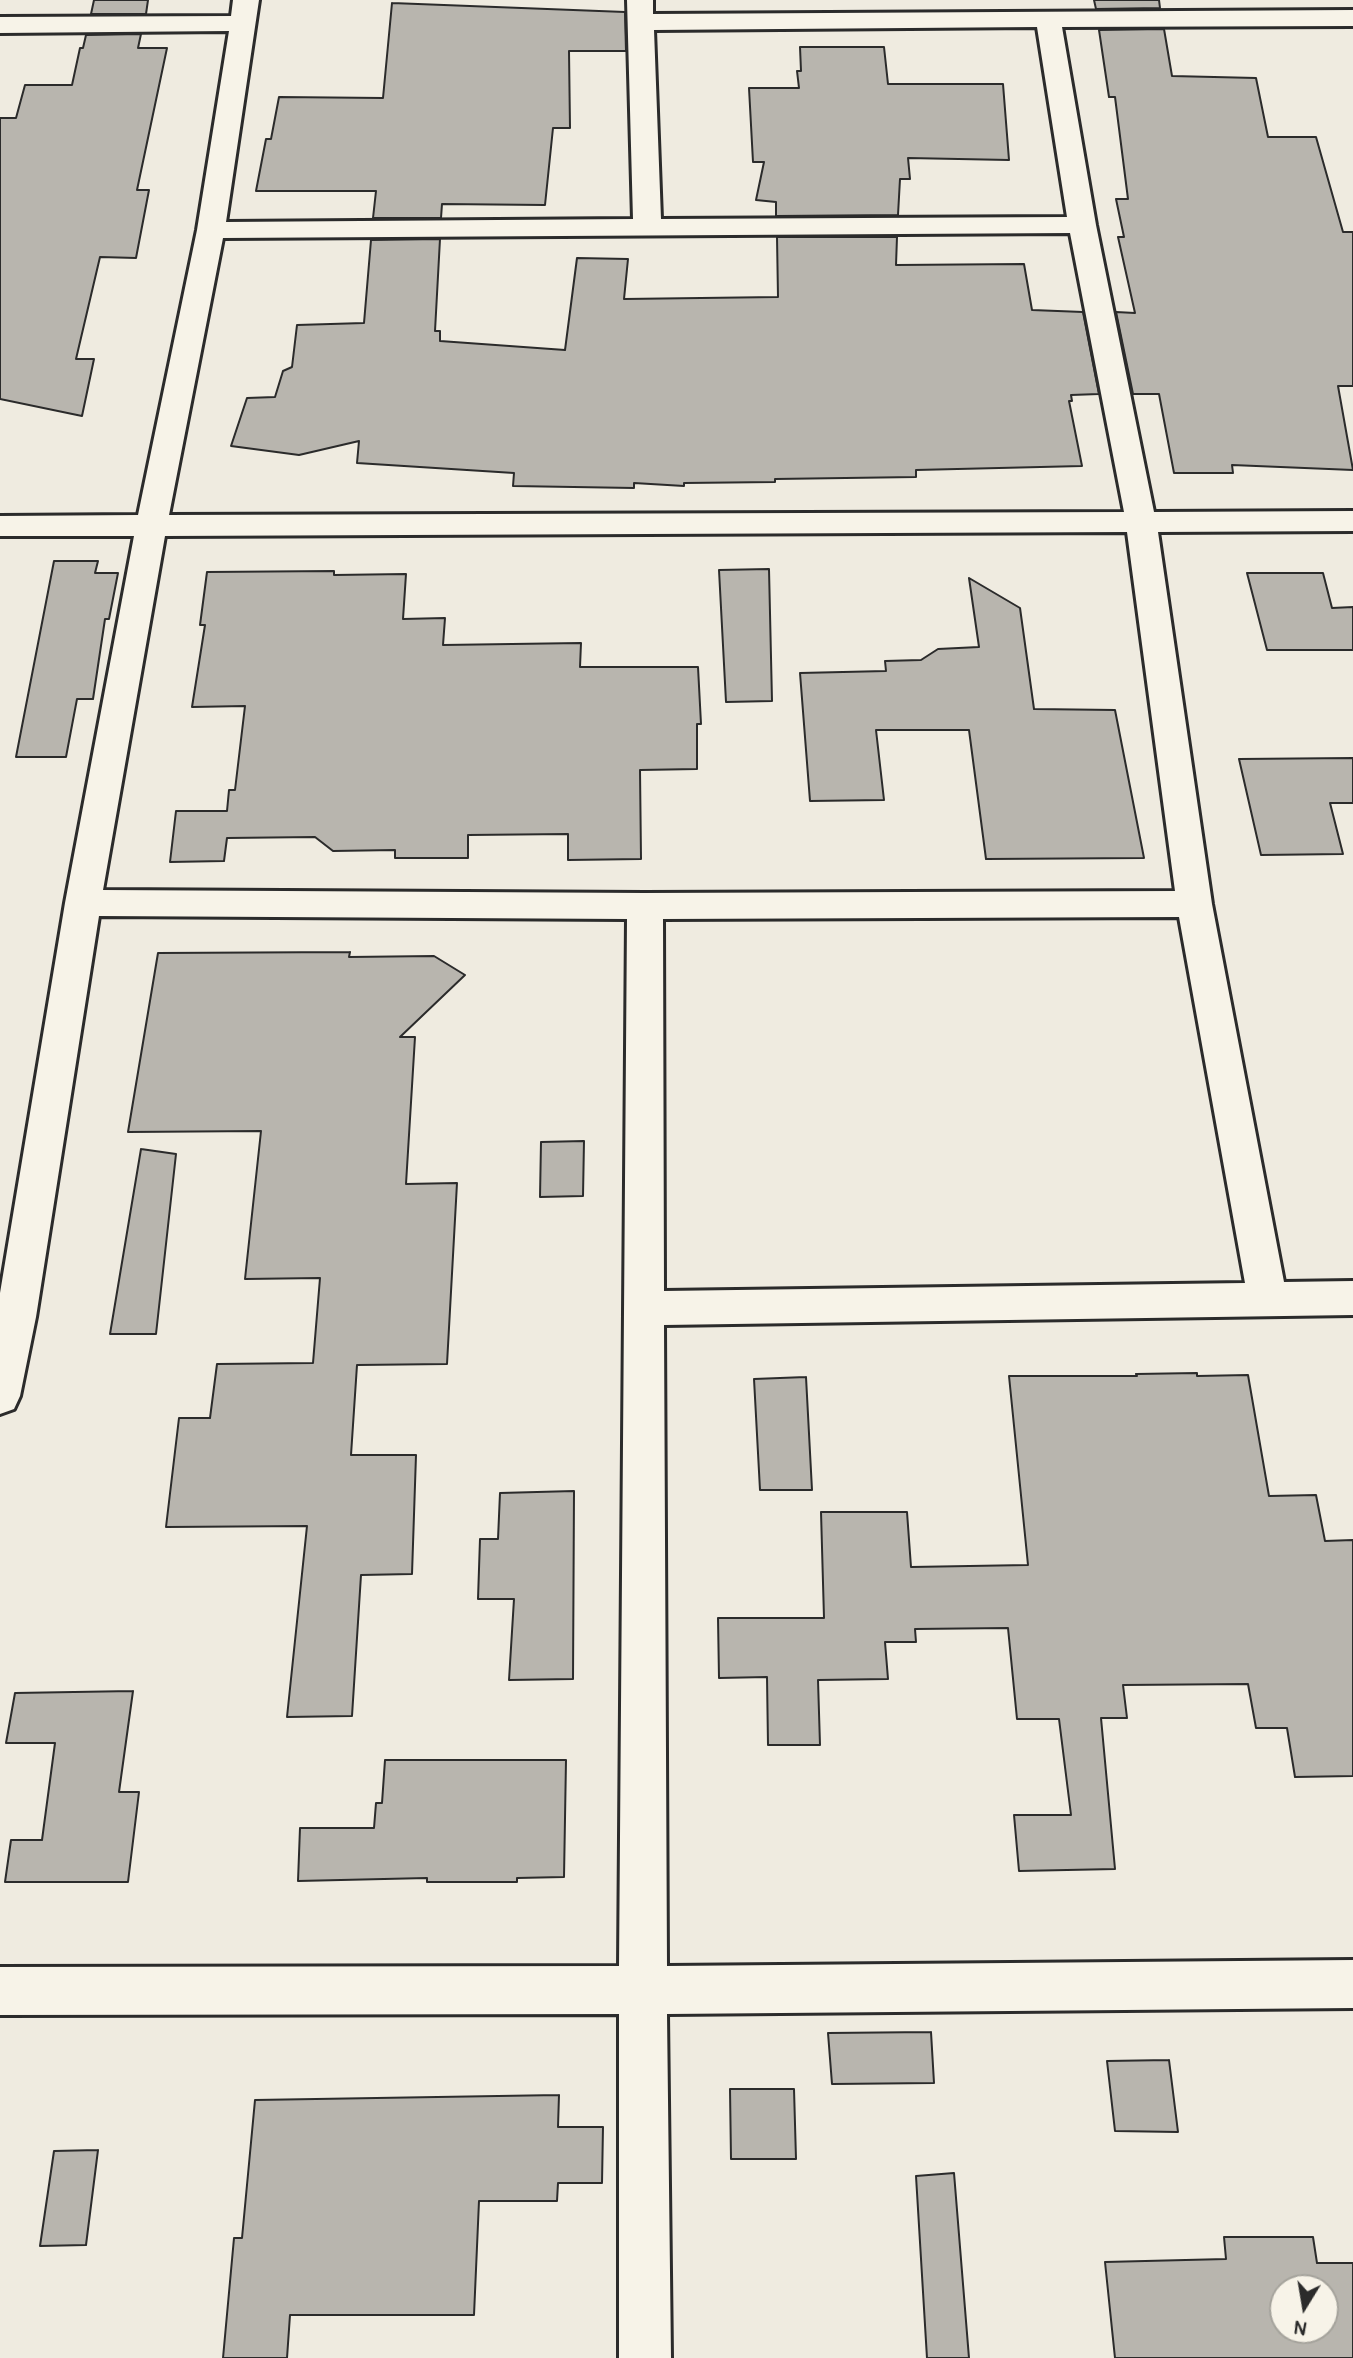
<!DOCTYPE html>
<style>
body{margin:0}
#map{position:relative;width:1353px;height:2358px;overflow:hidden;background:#efebe0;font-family:Pangolin,sans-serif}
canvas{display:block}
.north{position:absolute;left:1269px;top:2274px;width:70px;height:70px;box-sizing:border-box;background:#f7f3e8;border:2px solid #a5a39c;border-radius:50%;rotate:191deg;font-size:19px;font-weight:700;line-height:28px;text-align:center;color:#2b2b2b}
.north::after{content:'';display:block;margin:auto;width:24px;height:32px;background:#2b2b2b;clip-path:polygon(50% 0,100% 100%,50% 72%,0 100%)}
</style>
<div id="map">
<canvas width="1353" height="2358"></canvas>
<div class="north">N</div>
</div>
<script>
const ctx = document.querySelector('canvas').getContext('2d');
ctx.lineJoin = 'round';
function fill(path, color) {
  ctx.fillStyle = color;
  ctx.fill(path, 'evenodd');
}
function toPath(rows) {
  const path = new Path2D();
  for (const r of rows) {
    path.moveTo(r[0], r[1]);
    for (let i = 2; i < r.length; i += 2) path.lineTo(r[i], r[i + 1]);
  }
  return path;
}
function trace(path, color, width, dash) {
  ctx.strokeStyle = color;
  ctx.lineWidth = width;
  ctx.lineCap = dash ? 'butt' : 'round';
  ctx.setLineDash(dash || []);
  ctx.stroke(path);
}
const building = toPath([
 [94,0,148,0,146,14,91,14,94,0],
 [1094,0,1159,0,1160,8,1096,9,1094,0],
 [392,3,625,12,626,51,569,51,570,128,553,128,545,205,442,204,441,218,373,218,376,191,256,191,266,139,271,139,279,97,383,98,392,3],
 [1164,29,1172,76,1256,78,1268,137,1316,137,1343,232,1353,232,1353,386,1338,386,1353,470,1232,465,1233,473,1174,473,1159,394,1133,394,1116,312,1135,313,1118,237,1124,237,1116,199,1128,199,1115,97,1109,97,1099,30,1164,29],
 [141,34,138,48,167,48,137,190,149,190,136,258,100,257,76,359,94,359,82,416,0,399,0,118,16,118,25,85,72,85,80,48,83,48,86,35,141,34],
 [800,47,884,47,888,84,1003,84,1009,160,908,158,910,179,900,179,898,215,776,216,776,202,756,200,764,162,753,162,749,88,799,88,797,71,801,71,800,47],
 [777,237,897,237,896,265,1024,264,1032,310,1083,312,1099,394,1071,395,1072,401,1069,401,1082,466,916,470,916,477,775,479,775,482,684,483,684,486,634,483,634,488,513,486,514,473,357,463,359,441,299,455,231,446,247,398,275,397,283,371,292,367,297,325,364,323,371,240,440,239,435,331,440,331,440,341,565,350,577,258,628,259,624,299,778,297,777,237],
 [54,561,98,561,95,573,118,573,109,619,105,619,93,699,77,699,66,757,16,757,54,561],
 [769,569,772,701,726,702,719,570,769,569],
 [334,571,334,575,406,574,403,619,445,618,443,645,581,643,580,667,698,667,701,724,697,724,697,769,640,770,641,859,568,860,568,834,468,835,468,858,395,858,395,850,333,851,315,837,227,838,224,861,170,862,176,811,227,811,229,790,235,790,245,706,192,707,205,625,200,625,207,572,334,571],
 [1247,573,1323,573,1332,608,1353,607,1353,650,1267,650,1247,573],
 [969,578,1020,608,1034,709,1115,710,1144,858,986,859,969,730,876,730,884,800,810,801,800,673,886,671,885,661,921,660,938,649,979,647,969,578],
 [1353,758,1353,803,1330,803,1343,854,1261,855,1239,759,1353,758],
 [350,952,349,957,434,956,465,975,400,1037,415,1037,406,1184,457,1183,447,1364,357,1365,351,1455,416,1455,412,1574,361,1575,352,1716,287,1717,307,1526,166,1527,179,1418,210,1418,217,1364,313,1363,320,1278,245,1279,261,1131,128,1132,158,953,350,952],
 [584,1141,583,1196,540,1197,541,1142,584,1141],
 [141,1149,176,1154,156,1334,110,1334,141,1149],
 [1197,1373,1197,1376,1248,1375,1269,1496,1316,1495,1325,1541,1353,1540,1353,1776,1295,1777,1287,1728,1256,1728,1248,1684,1123,1685,1127,1718,1101,1718,1115,1869,1019,1871,1014,1815,1071,1815,1059,1719,1017,1719,1008,1628,915,1629,916,1642,885,1642,888,1679,818,1680,820,1745,768,1745,767,1677,719,1678,718,1618,824,1618,821,1512,907,1512,911,1567,1028,1565,1009,1376,1137,1376,1136,1374,1197,1373],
 [806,1377,812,1490,760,1490,754,1379,806,1377],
 [574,1491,573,1679,509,1680,514,1599,478,1599,480,1539,498,1539,500,1493,574,1491],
 [133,1691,119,1792,139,1792,128,1882,5,1882,11,1840,42,1840,55,1743,6,1743,15,1693,133,1691],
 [385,1760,566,1760,564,1877,517,1878,517,1882,427,1882,427,1878,298,1881,300,1828,374,1828,376,1803,382,1803,385,1760],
 [931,2032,934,2083,832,2084,828,2033,931,2032],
 [1169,2060,1178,2132,1115,2131,1107,2061,1169,2060],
 [730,2089,794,2089,796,2159,731,2159,730,2089],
 [559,2095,558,2127,603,2127,602,2183,558,2183,557,2201,479,2201,474,2315,290,2315,287,2358,223,2358,234,2238,242,2238,255,2100,559,2095],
 [98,2150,86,2245,40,2246,54,2151,98,2150],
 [954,2173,969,2358,927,2358,916,2176,954,2173],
 [1224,2237,1313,2237,1317,2263,1353,2263,1353,2358,1115,2358,1105,2262,1226,2259,1224,2237],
 [1283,2288,1325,2288,1325,2330,1283,2330,1283,2288]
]);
fill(building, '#b8b5ae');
trace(building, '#2b2b2b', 2);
const minor = toPath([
 [233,0,259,0,226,222,633,219,627,0,653,0,653,14,1353,10,1353,26,1062,27,1096,225,1154,512,1353,511,1353,531,1158,532,1212,904,1284,1282,1353,1281,1353,1315,664,1325,667,1966,1353,1960,1353,2008,667,2014,671,2358,619,2358,619,2014,0,2015,0,1967,619,1966,627,919,99,916,36,1317,20,1396,14,1409,0,1414,0,1293,65,903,134,536,0,536,0,516,138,515,197,230,229,31,0,33,0,17,231,16,233,0],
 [1037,27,1067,217,661,219,654,30,1037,27],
 [1070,233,1124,512,169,515,223,238,1070,233],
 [1127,532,1175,891,645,893,103,890,165,536,1127,532],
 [1179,917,1245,1283,664,1291,663,919,1179,917]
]);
trace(minor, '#2b2b2b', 6);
fill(minor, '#f7f3e8');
</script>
